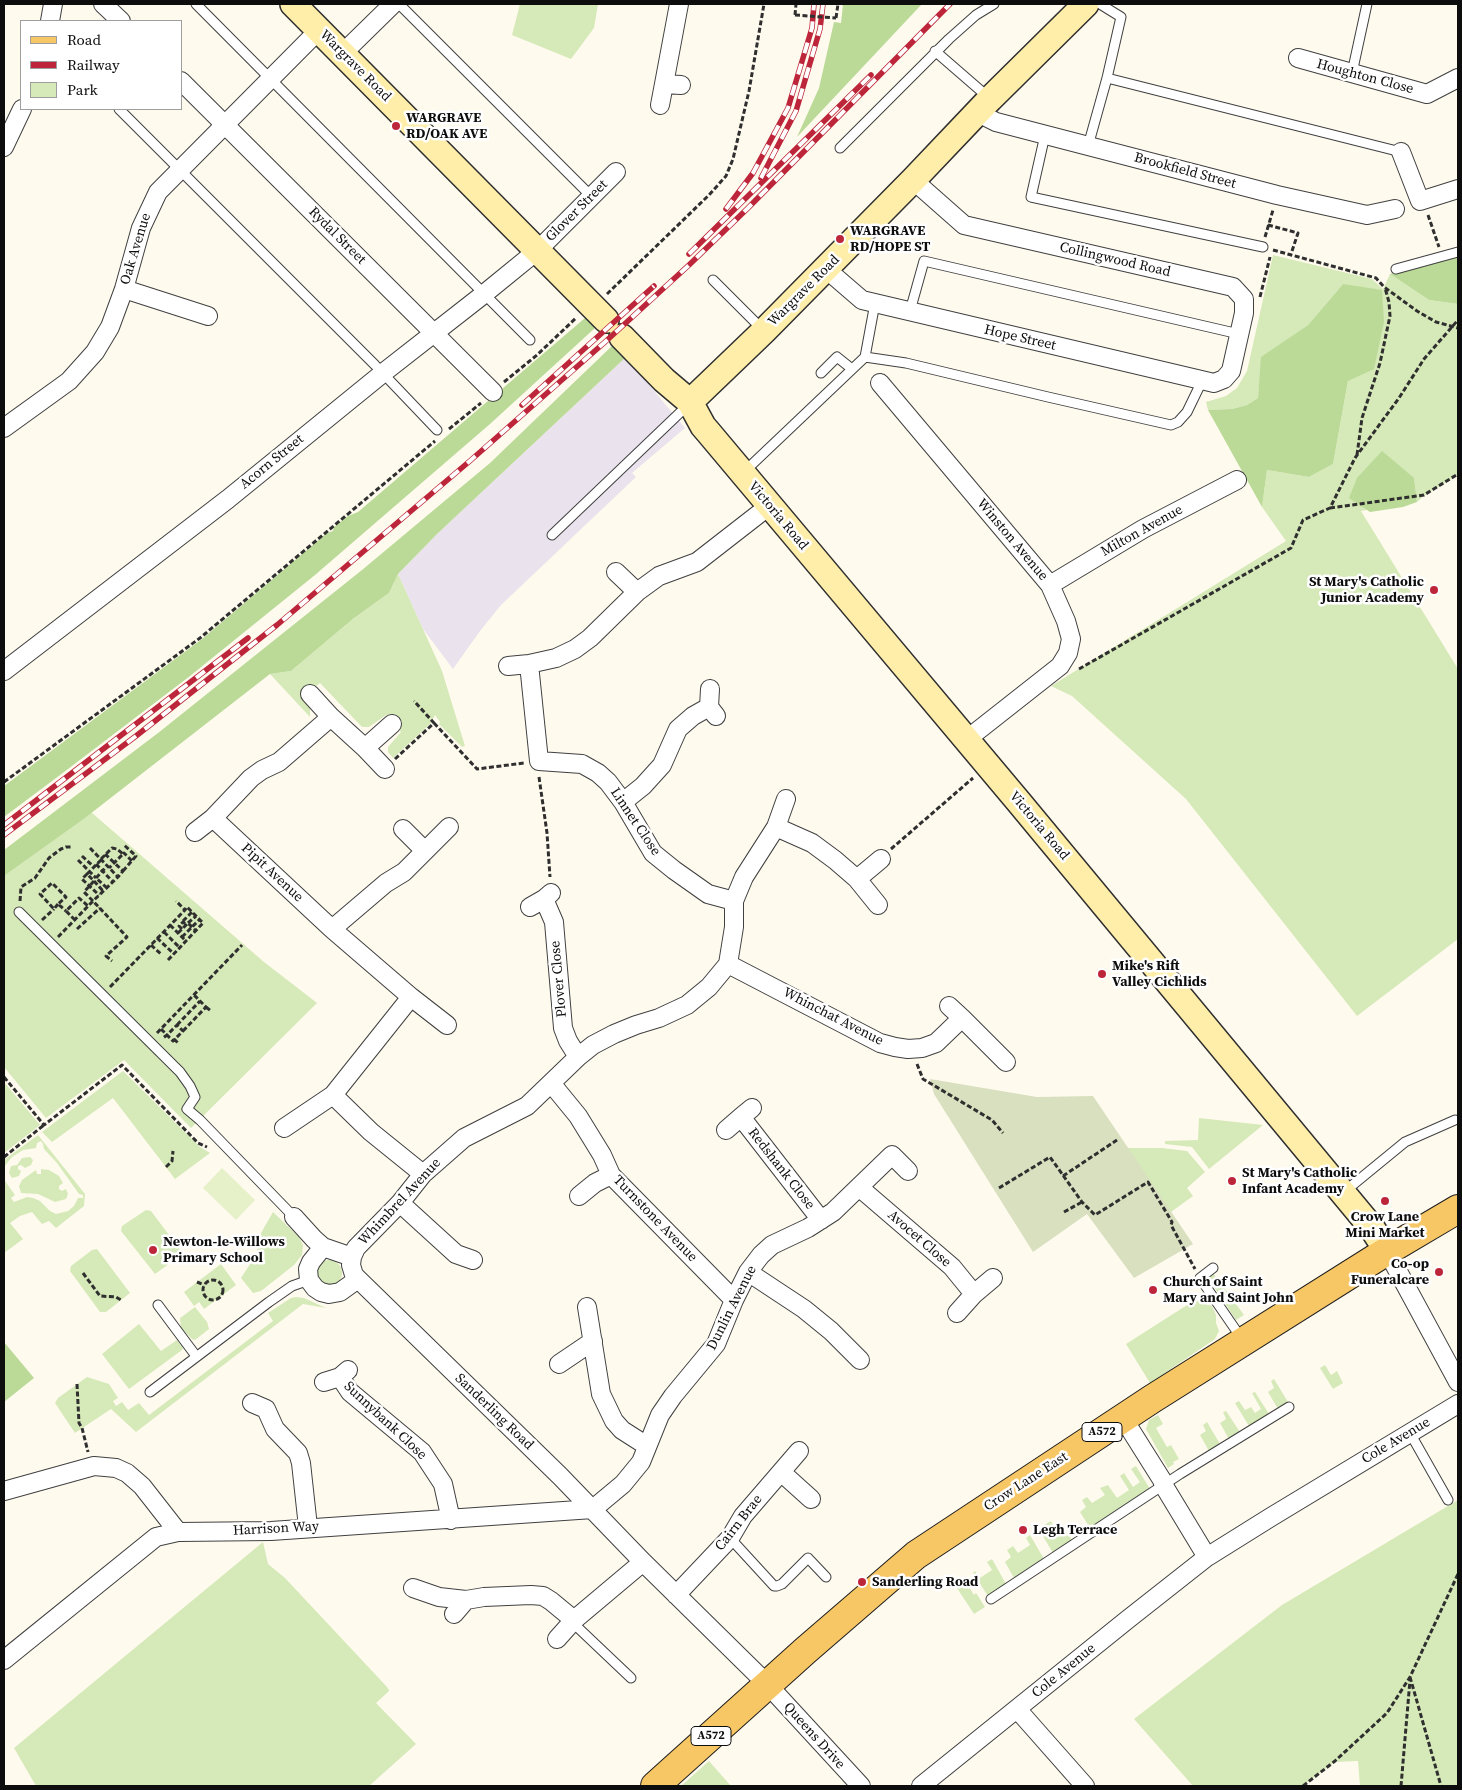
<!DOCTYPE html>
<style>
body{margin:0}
#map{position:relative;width:1462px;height:1790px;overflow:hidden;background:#fffaee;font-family:"Source Serif 4",serif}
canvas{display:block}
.frame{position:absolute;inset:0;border:5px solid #0d0d0d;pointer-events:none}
.legend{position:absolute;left:20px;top:20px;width:162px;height:90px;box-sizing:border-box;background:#fff;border:1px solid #9e9e9e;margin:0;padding:6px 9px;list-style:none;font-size:15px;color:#0d0d0d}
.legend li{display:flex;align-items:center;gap:10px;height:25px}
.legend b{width:25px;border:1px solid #9e9e9e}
</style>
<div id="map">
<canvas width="1462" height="1790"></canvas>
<div class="frame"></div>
<ul class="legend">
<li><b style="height:6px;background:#f8c765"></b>Road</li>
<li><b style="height:6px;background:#bd263a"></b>Railway</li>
<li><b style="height:14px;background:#d6e9b8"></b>Park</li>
</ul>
</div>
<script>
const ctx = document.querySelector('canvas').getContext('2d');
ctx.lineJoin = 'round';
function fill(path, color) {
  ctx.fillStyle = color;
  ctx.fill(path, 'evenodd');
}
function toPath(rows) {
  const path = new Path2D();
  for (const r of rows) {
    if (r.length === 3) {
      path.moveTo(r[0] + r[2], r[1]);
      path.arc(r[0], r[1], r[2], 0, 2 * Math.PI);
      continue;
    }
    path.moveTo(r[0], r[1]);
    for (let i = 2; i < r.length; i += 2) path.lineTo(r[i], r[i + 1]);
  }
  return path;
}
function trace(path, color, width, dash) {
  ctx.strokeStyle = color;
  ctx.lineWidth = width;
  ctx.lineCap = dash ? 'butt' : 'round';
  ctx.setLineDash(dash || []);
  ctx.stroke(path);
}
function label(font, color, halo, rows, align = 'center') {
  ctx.font = font + ' "Source Serif 4",serif';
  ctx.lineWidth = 5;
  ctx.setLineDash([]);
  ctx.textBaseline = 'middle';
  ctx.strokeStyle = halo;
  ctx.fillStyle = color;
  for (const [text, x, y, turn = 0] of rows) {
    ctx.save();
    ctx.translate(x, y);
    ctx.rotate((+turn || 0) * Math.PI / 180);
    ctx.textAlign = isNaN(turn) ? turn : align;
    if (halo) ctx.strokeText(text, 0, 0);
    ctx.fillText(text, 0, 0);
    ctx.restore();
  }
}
fill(toPath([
 [626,357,685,428,632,473,636,477,501,605,480,631,453,669,423,629,398,574,437,534]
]), '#eae2ec');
fill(toPath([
 [520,4,598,4,594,28,571,59,512,35],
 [1273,255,1372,279,1383,289,1390,274,1429,300,1458,304,1458,475,1424,496,1417,502,1414,478,1349,497,1367,510,1361,511,1458,669,1458,939,1357,1016,1186,799,1072,696,1051,686,1286,541,1262,507,1267,470,1309,477,1333,464,1348,381,1343,284,1308,325,1262,357,1258,398,1247,405,1232,409,1208,410,1206,402,1226,396,1237,388,1247,371],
 [398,574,442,671,465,746,462,747,439,724,440,722,435,715,430,724,393,758,388,752,388,747,401,732,386,715,369,727,362,727,320,683,302,698,310,708,310,717,270,674,291,671,352,620,389,593],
 [91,812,264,962,317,1003,191,1128,124,1060,46,1118,4,1067,4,876,81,821],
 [123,1071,200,1147,210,1153,175,1179,113,1098,52,1142,42,1132],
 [4,1082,40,1125,4,1153],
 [1199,1118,1263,1125,1209,1169,1192,1147,1165,1144,1165,1141,1198,1140],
 [38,1135,85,1194,84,1206,56,1228,49,1221,42,1224,32,1212,20,1216,10,1223,23,1239,4,1253,4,1183,5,1181,15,1195,11,1198,14,1202,27,1197,33,1198,40,1201,50,1211,56,1214,68,1211,74,1206,78,1198,83,1198,83,1195,79,1194,57,1163,44,1149,43,1144,41,1141,37,1143,36,1148,23,1150,12,1157,4,1167,4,1160],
 [1127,1148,1162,1148,1187,1151,1205,1172,1187,1188,1193,1196,1171,1212],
 [30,1157,33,1160,31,1165,25,1168,21,1165,18,1166,18,1169,21,1171,19,1176,12,1178,9,1173,11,1166,17,1165,22,1158],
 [41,1169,49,1170,59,1176,63,1183,59,1186,59,1189,62,1191,66,1189,68,1194,66,1199,55,1202,38,1194,21,1193,19,1186,22,1180,36,1170,37,1174,41,1174],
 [146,1210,151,1211,181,1251,180,1256,155,1274,121,1231,122,1226],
 [273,1212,299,1237,303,1245,302,1255,294,1265,261,1291,253,1293,241,1278,256,1255,261,1233],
 [97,1249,130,1293,106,1312,100,1312,70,1271,71,1266,92,1250],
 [329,1273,13],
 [221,1264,236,1285,204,1309,199,1302,194,1306,184,1292],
 [1213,1273,1244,1315,1236,1320,1209,1279],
 [296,1297,304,1298,326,1308,303,1304,136,1432,111,1409,75,1433,55,1403,58,1398,87,1377,109,1384,118,1398,113,1401,116,1406,122,1402,128,1410,139,1403,149,1415,273,1321,268,1313,291,1298],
 [1195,1300,1212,1306,1216,1315,1216,1323,1219,1331,1215,1339,1150,1383,1126,1344],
 [195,1307,207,1322,209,1329,195,1340,192,1339,181,1328,180,1318],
 [139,1324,161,1351,177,1340,183,1348,182,1350,129,1389,102,1354],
 [1325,1365,1331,1375,1337,1371,1343,1383,1333,1389,1320,1368],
 [1274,1379,1288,1402,1278,1409,1268,1392,1274,1388,1271,1381],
 [1255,1392,1269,1414,1249,1426,1235,1403,1239,1401,1245,1410,1251,1407,1255,1413,1261,1409,1252,1393],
 [1226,1411,1240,1432,1229,1439,1220,1423,1226,1419,1223,1412],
 [1158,1415,1163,1424,1156,1428,1167,1447,1171,1445,1179,1459,1173,1462,1174,1464,1168,1468,1146,1429,1149,1420],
 [1207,1422,1220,1444,1209,1451,1200,1435,1206,1431,1203,1425],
 [1136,1466,1150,1489,1090,1528,1080,1512,1086,1507,1082,1500,1087,1497,1092,1503,1105,1495,1100,1488,1108,1485,1117,1498,1129,1490,1120,1476,1124,1473,1133,1487,1140,1482,1131,1469],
 [1458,1500,1458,1786,1360,1786,1358,1761,1335,1762,1302,1786,1193,1786,1134,1719,1282,1605],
 [1051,1521,1055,1528,1061,1524,1072,1540,1053,1553,1043,1536,1049,1532,1044,1525],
 [1030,1535,1044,1559,1014,1578,1005,1562,1011,1557,1007,1550,1013,1546,1018,1553,1030,1545,1026,1538],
 [263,1542,268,1564,285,1578,388,1688,389,1691,376,1703,416,1744,369,1786,36,1786,14,1748],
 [992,1559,1006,1584,988,1596,973,1573,975,1571,980,1578,992,1570,987,1562],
 [964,1579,974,1595,976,1593,985,1607,974,1614,955,1585],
 [709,1761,731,1786,681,1786]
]), '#d6e9b8');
fill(toPath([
 [843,4,922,4,797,137,819,88,834,22,841,23],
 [1458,256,1458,304,1429,300,1390,274],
 [1343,284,1382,290,1384,322,1374,369,1348,381,1333,464,1309,477,1267,470,1262,507,1208,410,1232,409,1247,405,1258,398,1261,357,1308,325],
 [585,318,595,328,490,424,315,575,190,676,68,769,4,817,4,786,202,639,327,533,333,531,334,527,348,516,358,512],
 [614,344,626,357,437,534,398,574,389,593,353,619,291,671,270,674,81,821,4,876,4,850,158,733,362,570,490,463],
 [1382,451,1414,478,1417,502,1403,507,1370,512,1349,498,1357,478],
 [4,1342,34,1378,4,1402]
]), '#bbda97');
fill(toPath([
 [930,1079,1037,1097,1093,1096,1193,1244,1134,1278,1087,1214,1033,1252,934,1094]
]), '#d8e0bf');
fill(toPath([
 [222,1168,255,1200,236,1220,203,1188]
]), '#e6f0c9');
const lane = toPath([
 [196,4,530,340],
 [399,4,592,197],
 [935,51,988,97],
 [1352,73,1367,4],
 [1107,78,1401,152],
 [119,109,375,365,437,430],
 [1045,135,1031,197,1263,247],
 [1088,146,1107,78,1121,17,1100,4],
 [840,148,949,39,976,15,994,4],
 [1396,269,1458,252],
 [713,280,762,329],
 [910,311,924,261,1239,334],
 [865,357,875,303],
 [821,373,837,357,852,369],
 [745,471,865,357,906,363,1048,397,1171,425,1178,422,1187,412,1202,381],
 [552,535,689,404],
 [19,912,180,1072,190,1086,195,1097,187,1109,200,1120,294,1217],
 [1344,1192,1405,1142,1455,1120],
 [1213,1268,1200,1278,1242,1339],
 [158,1305,196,1356],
 [150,1392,269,1302,292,1286,309,1280],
 [1410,1433,1448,1500],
 [730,1538,774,1586,777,1586,782,1584,808,1558,826,1577],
 [991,1599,1180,1474,1289,1407],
 [572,1622,631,1678]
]);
const street = toPath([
 [103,4,121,21],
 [679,4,664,84,681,85],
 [50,21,53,4],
 [343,53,393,4],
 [1298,58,1427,94,1458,78],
 [181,81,493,392],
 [660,105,664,84],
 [978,113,996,122,1277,195,1367,215,1395,209],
 [4,147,22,109],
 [1401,152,1420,201,1458,189],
 [826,269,862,300,1214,383,1224,379,1231,371,1244,313,1244,299,1233,287,964,225,913,180],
 [124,289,208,316],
 [880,383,1050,585,1066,621,1071,639,1068,653,1060,666,966,740],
 [4,428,69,381,95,352,110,327,124,289,141,228,158,192,319,30],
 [616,572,637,592,659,576,697,562,769,506],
 [1050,585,1143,529,1237,480],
 [529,664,539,761,582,764,598,773,608,782,623,802,653,853,674,870,708,894,734,901],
 [508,666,529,664,556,658,575,649,590,638,637,592],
 [4,671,228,499,383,373,484,294,538,250,616,172],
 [710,689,709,707,716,716],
 [310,694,331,717],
 [365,748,385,769],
 [786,799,776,827,744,877,734,901,734,927,728,964,709,987,687,1005,659,1018,636,1025,614,1034,593,1045,578,1057,527,1106,464,1138,423,1174,400,1203,356,1248,352,1257,351,1265,354,1275,358,1279,560,1476,643,1562,768,1685,861,1786],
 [623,802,643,786,662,765,678,729,693,716,709,707],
 [776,827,812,843,835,860,857,879],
 [403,829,425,851],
 [195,832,213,818],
 [544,899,554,922,563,1028,568,1041,578,1057],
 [878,905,857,879,881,859],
 [530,907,544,899,551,893],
 [332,929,213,818,251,778,262,770,279,762,331,717,365,748,392,724],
 [728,964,880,1043,895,1047,908,1049,922,1048,936,1043,962,1018,949,1006],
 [411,997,447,1025],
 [962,1018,1006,1062],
 [551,1083,578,1116,602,1155,611,1175,734,1300],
 [752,1108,741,1117,821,1220],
 [284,1128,333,1095],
 [726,1130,741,1117],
 [423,1174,371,1132,333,1095,411,997,332,929,386,883,404,872,449,827],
 [860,1188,952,1267,974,1294,993,1278],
 [579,1196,595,1183,611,1175],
 [400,1203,456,1254,473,1260],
 [294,1217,314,1239,323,1247],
 [1387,1251,1458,1382],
 [352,1257,323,1247,311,1262,308,1269,309,1280,315,1288,321,1292,329,1294,340,1292,358,1279],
 [748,1272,804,1309,831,1331,860,1360],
 [587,1307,601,1394,614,1421,622,1430,647,1446],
 [957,1313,974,1294],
 [559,1364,593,1341],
 [348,1370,340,1377,350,1392,422,1452,443,1484,451,1520],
 [324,1382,340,1377],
 [252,1403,266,1409,275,1429,298,1453,301,1463,308,1527],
 [1123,1418,1162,1480,1164,1486,1207,1557],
 [781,1472,811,1499],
 [4,1491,94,1466,116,1468,127,1473,142,1486,178,1532],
 [413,1588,439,1597,466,1600],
 [676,1595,730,1538,743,1516,799,1451],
 [454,1614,466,1600,484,1597,531,1595,543,1596,551,1601,574,1620],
 [557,1639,574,1620,643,1562],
 [4,1660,156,1537,178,1532,271,1531,593,1509,623,1484,641,1462,660,1415,673,1396,716,1344,734,1300,748,1272,761,1255,772,1245,808,1228,833,1212,892,1155,908,1171],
 [1017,1709,1085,1786],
 [921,1786,1127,1620,1207,1557,1271,1517,1458,1404]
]);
const secondary = toPath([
 [293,4,606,320],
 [622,337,664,380,690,402,703,426,709,433,1018,801,1372,1228,1387,1251],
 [690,402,764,331,913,180,990,99,1086,4]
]);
const primary = toPath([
 [655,1786,806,1650,916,1555,1152,1399,1387,1251,1458,1209]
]);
trace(lane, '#404040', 11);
trace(street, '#404040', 20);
trace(secondary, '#2f2f2f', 28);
trace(primary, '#1e1e1e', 30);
trace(toPath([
 [795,15,796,4],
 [836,18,838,4],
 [1428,215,1439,247],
 [1268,225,1298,233,1291,254],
 [1265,237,1273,210],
 [1273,250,1376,278,1384,287,1417,311,1436,322,1458,328],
 [607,294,709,195,726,176,733,159,749,91,764,4],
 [1260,297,1270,257],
 [504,382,537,355,576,318],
 [449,429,481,403],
 [1357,455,1362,418,1380,363,1390,316,1389,302,1385,288],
 [1330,508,1424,495,1458,474],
 [1079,669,1291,548,1303,520,1330,508,1355,458,1399,398,1424,359,1458,320],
 [434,723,477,769,524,763],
 [395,759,434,723,414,701],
 [539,777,547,833,550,877],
 [4,782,200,638,435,441],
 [90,848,118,877,93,901,84,892,94,881,87,874,101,860],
 [891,849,973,778],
 [105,854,123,871,118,877],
 [123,854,124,853,133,862],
 [82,856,94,867],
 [101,859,112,848,117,849,123,854,109,868],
 [78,860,96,878],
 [96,864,113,882],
 [123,871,136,856,124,845],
 [87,874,82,879,99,895],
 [94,881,103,891],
 [107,888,96,878,107,866],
 [20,901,21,887,35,878,49,858,61,849,66,847,72,847],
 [58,904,54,909,40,894,52,883,66,897,58,904,66,911],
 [42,920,54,909],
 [75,920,66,911,79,898,88,906],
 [183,921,192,912],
 [188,923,196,916],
 [170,925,186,941],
 [77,929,100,908],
 [182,929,179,926,183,922,187,925],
 [164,932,180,948],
 [178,933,188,923,196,931],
 [58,937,93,901,127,937,106,956,112,961],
 [182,937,199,920],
 [157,938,174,954],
 [151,945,161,954],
 [168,960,203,923,187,907,185,910],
 [110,987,185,910,176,901],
 [206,1007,211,1011],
 [177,1025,200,1001],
 [161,1029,173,1041,183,1031,177,1025,167,1035,163,1038],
 [183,1031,206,1007,194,995],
 [157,1033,242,945],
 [174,1039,179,1044],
 [917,1064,923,1079,992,1120,1003,1133],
 [4,1077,44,1125,122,1065,198,1143,207,1147],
 [4,1157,44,1125],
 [166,1167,172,1161,173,1151],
 [1063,1176,1117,1140],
 [999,1188,1050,1157,1082,1202,1095,1215,1148,1182,1172,1222,1171,1225,1195,1269],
 [1064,1212,1082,1202],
 [83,1273,100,1296,116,1297,121,1300],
 [213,1290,10],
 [197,1282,204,1285],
 [77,1384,79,1423,82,1428,88,1452],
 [1410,1677,1441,1786],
 [1303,1786,1335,1761,1387,1713,1410,1677,1458,1574],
 [1401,1786,1410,1680]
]), '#2f2f2f', 3, [5, 2.5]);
trace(lane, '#fff', 9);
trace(street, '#fff', 18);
trace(secondary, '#feeea9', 25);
trace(primary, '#f8c765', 28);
const rail = toPath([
 [761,178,796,111,820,29,823,4],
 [726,209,753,173,788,108,812,28,814,4],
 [689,254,871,75],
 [522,405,654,286],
 [4,825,248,638],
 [4,835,136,736,277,625,471,460,605,342,689,265,748,208,950,4]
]);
trace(rail, '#bd263a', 5.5);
trace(rail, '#fff', 4, [11]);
trace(toPath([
 [795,15,836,18]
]), '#2f2f2f', 3, [5, 2.5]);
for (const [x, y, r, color] of [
 [396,126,5,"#bd263a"],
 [840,239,5,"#bd263a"],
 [1434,590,5,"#bd263a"],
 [1102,974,5,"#bd263a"],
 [1232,1181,5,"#bd263a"],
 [1385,1201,5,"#bd263a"],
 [153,1250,5,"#bd263a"],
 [1439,1272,5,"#bd263a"],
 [1153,1290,5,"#bd263a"],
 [1023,1530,5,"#bd263a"],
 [862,1582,5,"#bd263a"]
]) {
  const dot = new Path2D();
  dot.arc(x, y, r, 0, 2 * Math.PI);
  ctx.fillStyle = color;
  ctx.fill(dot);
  trace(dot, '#fff', 2);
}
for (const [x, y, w] of [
 [1102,1432,40],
 [711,1736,40]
]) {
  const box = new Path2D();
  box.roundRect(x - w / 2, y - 9.5, w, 19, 4);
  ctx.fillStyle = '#fff';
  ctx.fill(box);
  trace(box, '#0d0d0d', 1);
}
label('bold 12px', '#0d0d0d', null, [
 ["A572",1102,1432],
 ["A572",711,1736]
]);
label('14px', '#0d0d0d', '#fff', [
 ["Wargrave Road",355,66,45],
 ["Houghton Close",1365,77,15],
 ["Brookfield Street",1185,171,15],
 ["Glover Street",577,211,-45],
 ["Rydal Street",337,236,45],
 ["Oak Avenue",136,249,-73],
 ["Collingwood Road",1115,260,13],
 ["Wargrave Road",804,291,-45],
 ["Hope Street",1020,338,13],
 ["Acorn Street",272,462,-39],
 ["Victoria Road",778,516,50],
 ["Milton Avenue",1142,531,-29],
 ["Winston Avenue",1012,540,50],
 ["Linnet Close",635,822,56],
 ["Victoria Road",1039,826,50],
 ["Pipit Avenue",272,873,43],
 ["Plover Close",559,979,-95],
 ["Whinchat Avenue",833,1017,27],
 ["Redshank Close",781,1169,52],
 ["Whimbrel Avenue",400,1202,-47],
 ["Turnstone Avenue",655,1219,46],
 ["Avocet Close",919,1239,41],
 ["Dunlin Avenue",732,1308,-63],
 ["Sanderling Road",494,1412,44],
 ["Sunnybank Close",385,1421,43],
 ["Cole Avenue",1396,1441,-31],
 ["Crow Lane East",1026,1482,-33],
 ["Cairn Brae",739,1523,-52],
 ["Harrison Way",276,1529,-3],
 ["Cole Avenue",1064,1671,-39],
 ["Queens Drive",814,1736,48]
]);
label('bold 14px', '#0d0d0d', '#fff', [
 ["WARGRAVE",406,118],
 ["RD/OAK AVE",406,134],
 ["WARGRAVE",850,231],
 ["RD/HOPE ST",850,247],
 ["St Mary's Catholic",1424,582,"right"],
 ["Junior Academy",1424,598,"right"],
 ["Mike's Rift",1112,966],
 ["Valley Cichlids",1112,982],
 ["St Mary's Catholic",1242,1173],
 ["Infant Academy",1242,1189],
 ["Crow Lane",1385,1217,"center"],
 ["Mini Market",1385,1233,"center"],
 ["Newton-le-Willows",163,1242],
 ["Primary School",163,1258],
 ["Co-op",1429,1264,"right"],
 ["Funeralcare",1429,1280,"right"],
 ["Church of Saint",1163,1282],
 ["Mary and Saint John",1163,1298],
 ["Legh Terrace",1033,1530],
 ["Sanderling Road",872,1582]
], 'left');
</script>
